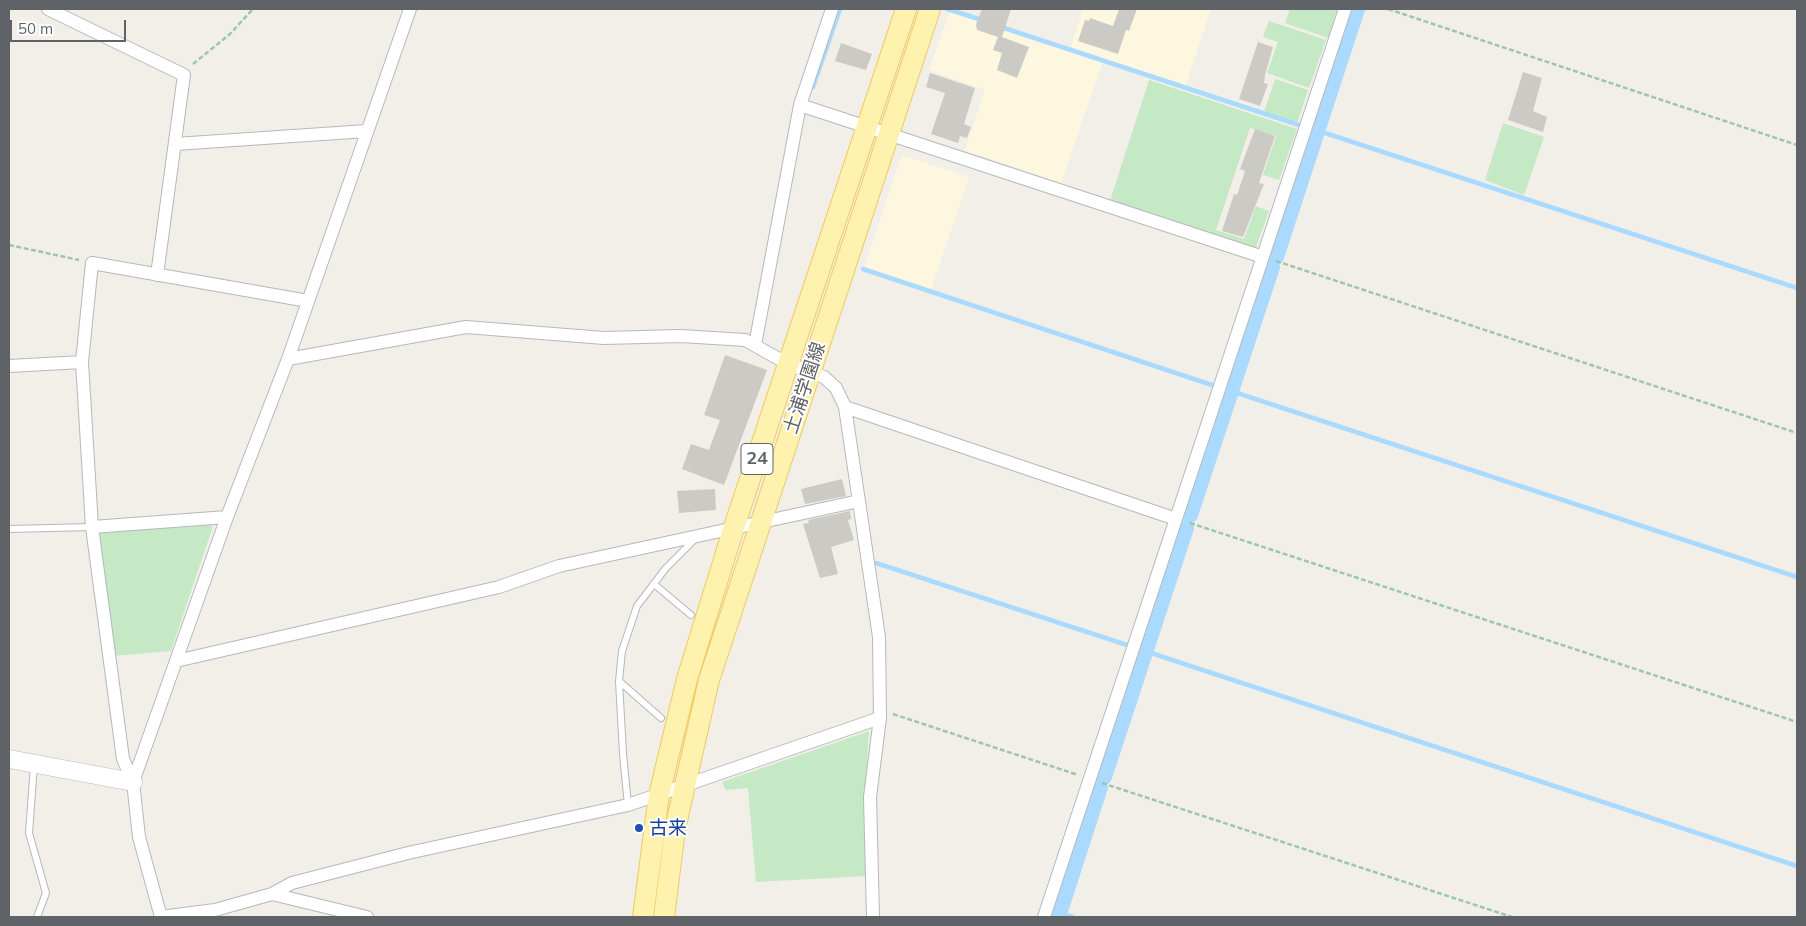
<!DOCTYPE html>
<meta charset="utf-8">
<style>
body{margin:0}
#map{position:relative;width:1806px;height:926px;overflow:hidden;background:#f1efe8;font-family:Mulish,sans-serif}
canvas{display:block}
.frame{position:absolute;inset:0;border:10px solid #5f6368;pointer-events:none}
.scale{position:absolute;left:10px;top:20px;width:116px;height:22px;box-sizing:border-box;border:2px solid #5f6368;border-top:0;padding-left:6px;font-size:15px;line-height:18px;white-space:nowrap;color:#5f6368;-webkit-text-stroke:4px #fff;paint-order:stroke}
</style>
<div id="map">
<canvas width="1806" height="926"></canvas>
<div class="frame"></div>
<div class="scale">50 m</div>
</div>
<script>
const ctx = document.querySelector('canvas').getContext('2d');
ctx.lineJoin = 'round';
function fill(path, color) {
  ctx.fillStyle = color;
  ctx.fill(path, 'evenodd');
}
function toPath(rows) {
  const path = new Path2D();
  for (const r of rows) {
    path.moveTo(r[0], r[1]);
    for (let i = 2; i < r.length; i += 2) path.lineTo(r[i], r[i + 1]);
  }
  return path;
}
function trace(path, color, width, dash) {
  ctx.strokeStyle = color;
  ctx.lineWidth = width;
  ctx.lineCap = dash ? 'butt' : 'round';
  ctx.setLineDash(dash || []);
  ctx.stroke(path);
}
function label(font, color, halo, rows, align = 'center') {
  ctx.font = font + ' Mulish,"Noto Sans JP",sans-serif';
  ctx.lineWidth = 4;
  ctx.setLineDash([]);
  ctx.textBaseline = 'middle';
  ctx.strokeStyle = halo;
  ctx.fillStyle = color;
  for (const [text, x, y, turn = 0] of rows) {
    ctx.save();
    ctx.translate(x, y);
    ctx.rotate((+turn || 0) * Math.PI / 180);
    ctx.textAlign = isNaN(turn) ? turn : align;
    if (halo) ctx.strokeText(text, 0, 0);
    ctx.fillText(text, 0, 0);
    ctx.restore();
  }
}
fill(toPath([
 [1083,9,1211,9,1185,87,1071,47],
 [950,11,1103,61,1061,183,965,150,985,90,929,70],
 [902,155,969,177,930,292,864,268]
]), '#fef7e0');
fill(toPath([
 [1290,9,1338,9,1328,38,1285,23],
 [1269,21,1326,40,1309,88,1267,73,1278,42,1263,37],
 [1275,79,1308,90,1297,123,1264,112],
 [1149,80,1297,129,1279,180,1263,175,1276,136,1250,128,1216,230,1244,239,1256,206,1269,211,1255,250,1110,201],
 [1503,123,1544,137,1524,195,1485,180],
 [209,524,213,526,171,651,113,656,98,533],
 [869,731,865,796,865,876,756,882,748,788,726,790,722,782]
]), '#c5e8c5');
trace(toPath([
 [947,9,982,20],
 [1001,27,1299,125],
 [813,87,840,9],
 [1316,130,1797,288],
 [863,269,1212,385],
 [1231,391,1797,577],
 [876,563,1127,645],
 [1145,651,1797,866],
 [1059,913,1073,917]
]), '#aadaff', 4.5);
trace(toPath([
 [1276,257,1357,9],
 [1190,515,1272,267],
 [1104,777,1186,528],
 [1058,917,1100,787]
]), '#aadaff', 16);
fill(toPath([
 [982,9,1011,9,1002,37,1029,47,1017,78,997,70,1002,53,993,50,998,37,977,30,976,24],
 [1119,9,1137,9,1129,31,1126,30,1118,54,1078,41,1085,20,1089,21,1090,18,1113,26],
 [1258,42,1273,47,1265,75,1264,83,1268,84,1260,106,1239,99],
 [841,43,872,54,866,70,835,61],
 [1523,72,1542,78,1533,111,1547,117,1543,132,1508,120],
 [930,73,975,88,964,124,971,127,967,138,960,136,958,143,931,134,945,93,926,87],
 [1255,129,1275,136,1259,183,1264,184,1243,237,1222,231,1234,194,1237,195,1245,171,1240,169],
 [725,355,767,370,724,485,682,469,691,444,709,450,720,420,704,415],
 [842,479,846,496,805,504,801,489],
 [715,489,716,510,679,513,677,491],
 [850,511,851,519,848,520,854,540,831,547,838,574,820,578,803,524,809,523,808,520]
]), '#cccac5');
const lane = toPath([
 [9,529,92,527],
 [654,584,691,615],
 [619,681,661,718],
 [34,765,29,833,46,893,37,917],
 [628,805,623,754,619,681,622,651,637,606,666,568,695,539]
]);
const street = toPath([
 [48,9,184,75,157,275],
 [800,105,1263,257],
 [175,144,367,131],
 [755,345,800,105,832,9],
 [288,359,466,327,604,338,681,336,745,340,788,364,824,377,836,388,845,407,879,637,880,718,870,797,873,917],
 [9,366,82,362],
 [845,407,1176,519],
 [92,527,227,517],
 [176,661,499,587,559,566,859,501],
 [133,782,123,759,92,527,82,362,92,263,308,301],
 [272,894,367,917],
 [160,917,215,910,272,894,292,883,408,853,628,805,880,718],
 [161,917,139,837,133,782,227,517,288,359,410,9],
 [1044,917,1345,9]
]);
const secondary = toPath([
 [9,759,133,782]
]);
const primary = toPath([
 [643,917,659,795,687,679,734,527,906,9],
 [664,917,675,829,709,680,930,9]
]);
trace(lane, '#b5b8bc', 8);
trace(street, '#b5b8bc', 14);
trace(secondary, '#b6babf', 19);
trace(primary, '#f2c960', 22);
trace(toPath([
 [1388,9,1797,145],
 [193,64,230,34,253,9],
 [9,245,79,260],
 [1276,261,1797,433],
 [1190,523,1797,722],
 [893,714,1078,775],
 [1102,783,1512,917]
]), '#9cc7a9', 2.5, [5, 2.5]);
trace(lane, '#fff', 6);
trace(street, '#fff', 12);
trace(secondary, '#fff', 18);
trace(primary, '#fff2af', 20);
for (const [x, y, r, color] of [
 [639,828,5,"#1a4fb4"]
]) {
  const dot = new Path2D();
  dot.arc(x, y, r, 0, 2 * Math.PI);
  ctx.fillStyle = color;
  ctx.fill(dot);
  trace(dot, '#fff', 2);
}
for (const [x, y, w] of [
 [757,459,32]
]) {
  const box = new Path2D();
  box.roundRect(x - w / 2, y - 15.5, w, 31, 4);
  ctx.fillStyle = '#fff';
  ctx.fill(box);
  trace(box, '#5f6368', 1);
}
label('bold 18px', '#5f6368', null, [
 ["24",757,459]
]);
label('19px', '#5f6368', '#fff', [
 ["土浦学園線",805,388,-72]
]);
label('19px', '#164399', '#fff', [
 ["古来",649,828]
], 'left');
</script>
